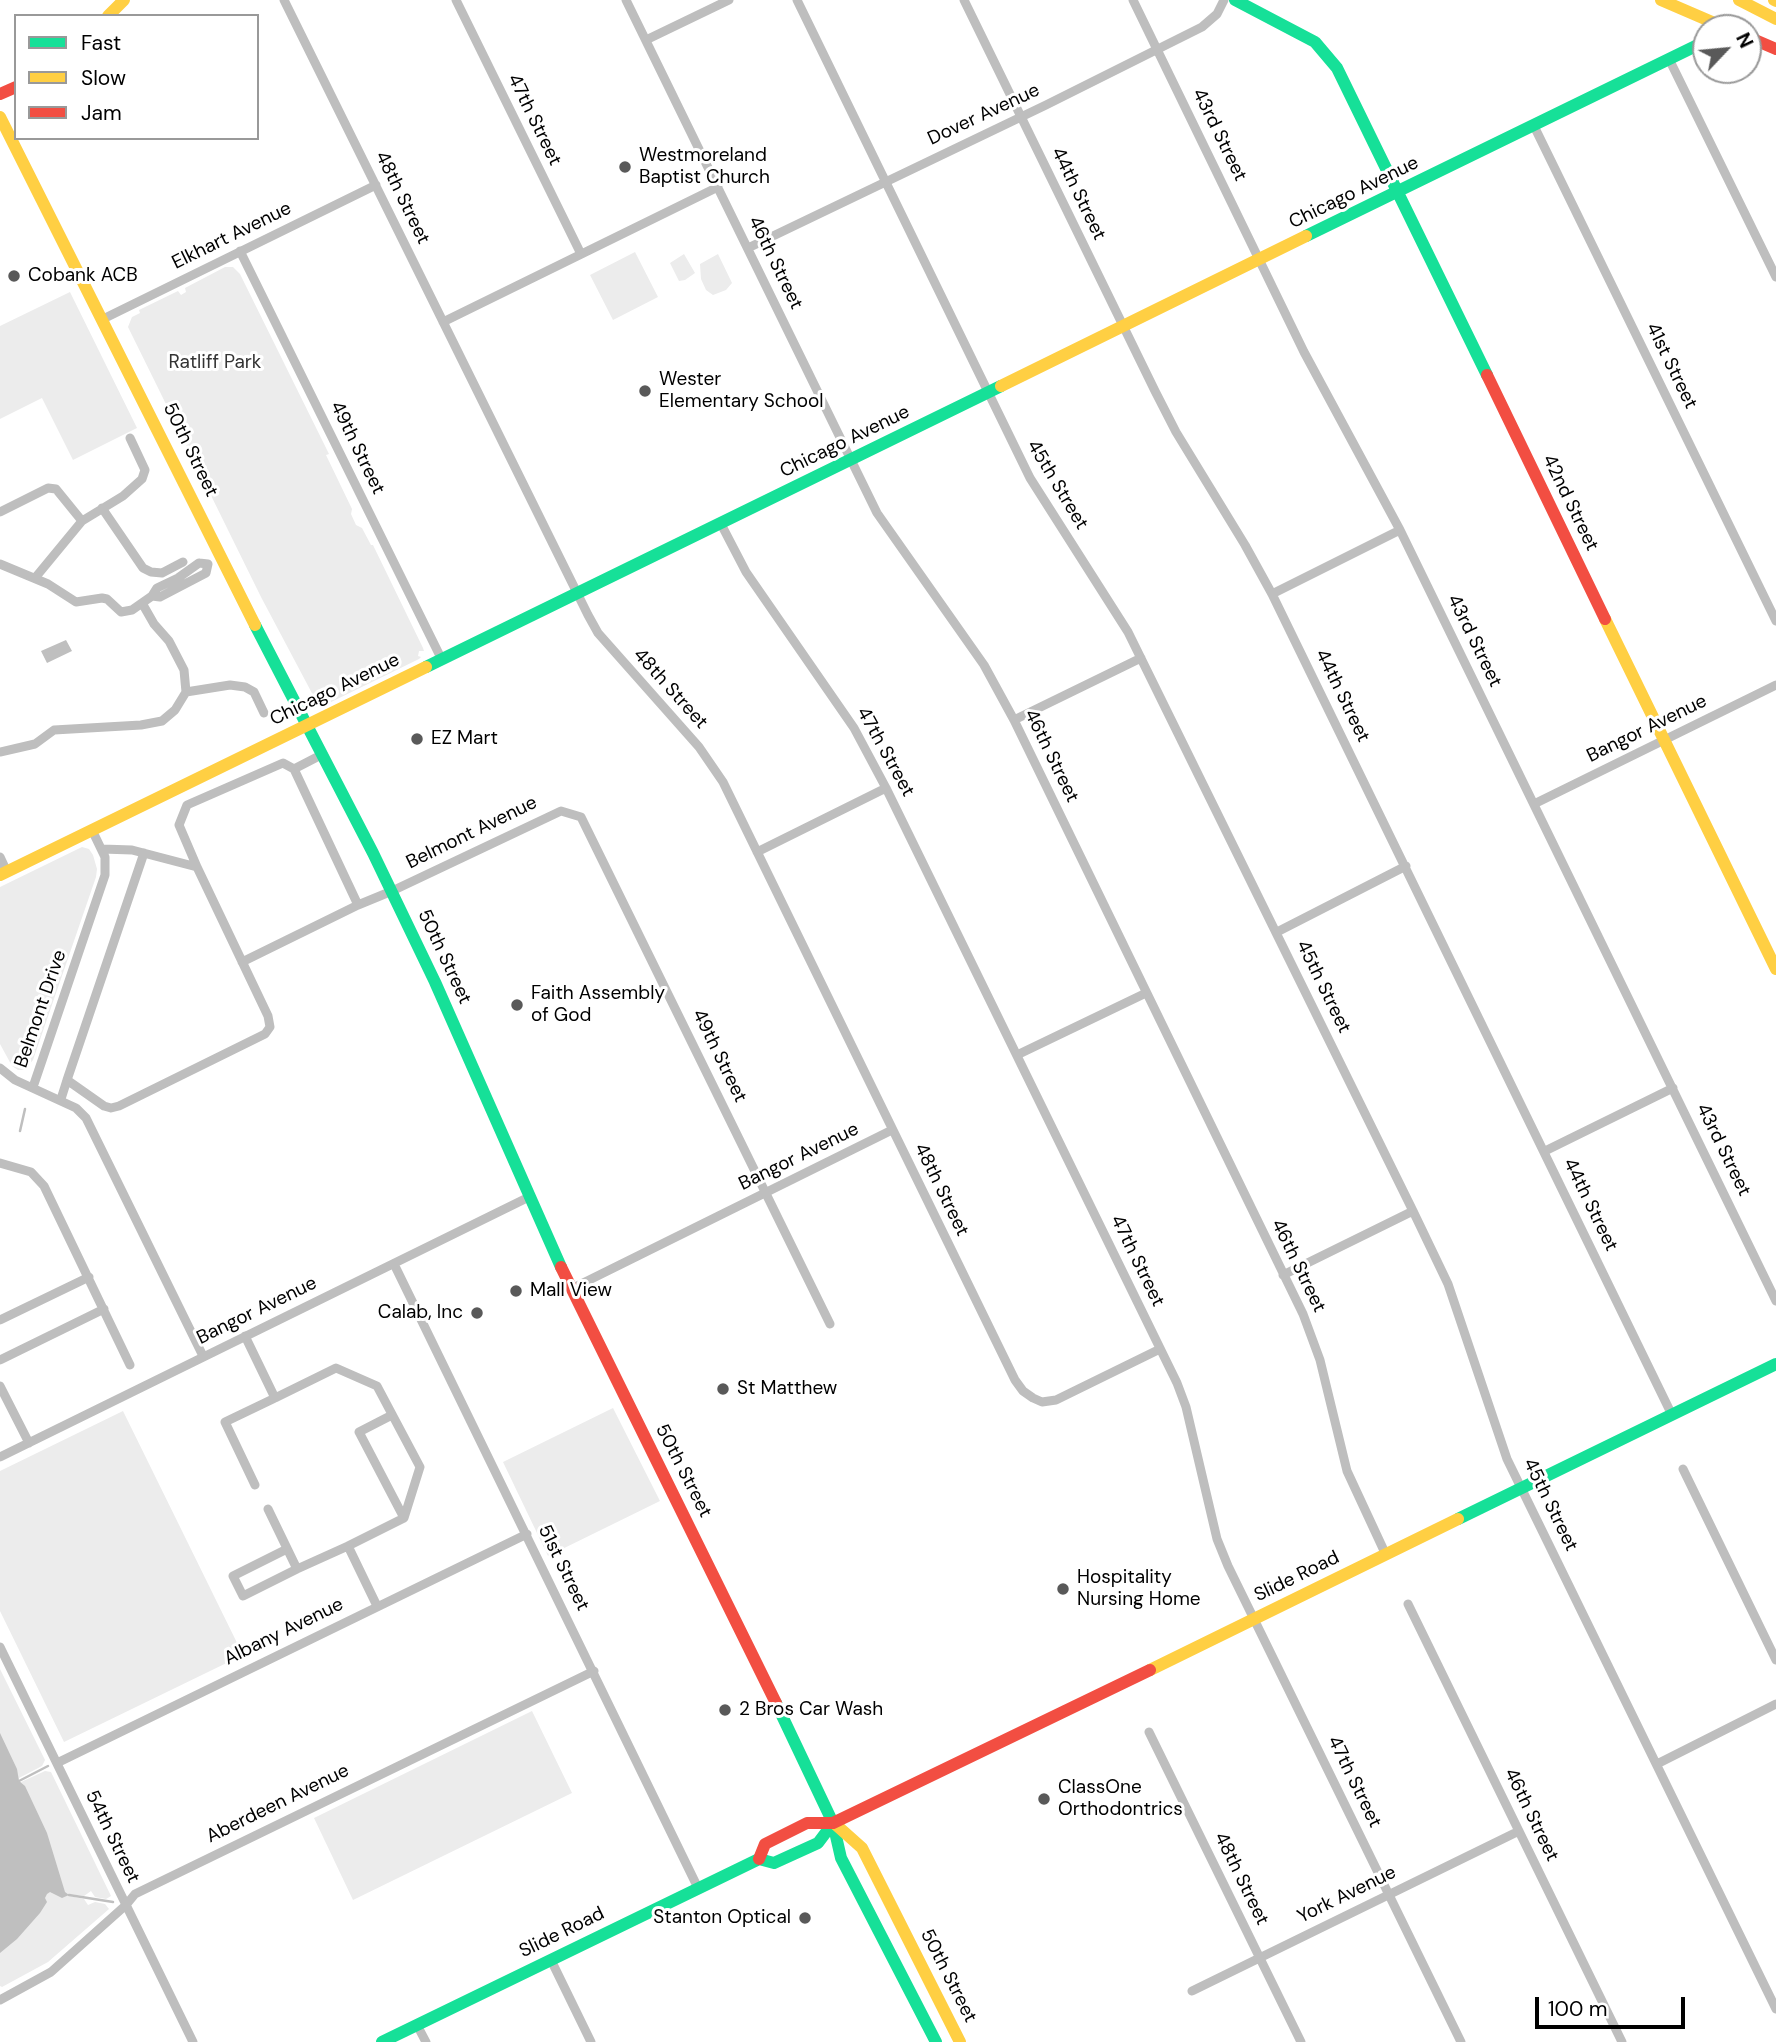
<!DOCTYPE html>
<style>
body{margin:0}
#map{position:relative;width:1776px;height:2042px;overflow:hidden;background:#fff;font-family:"DM Sans",sans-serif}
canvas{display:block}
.legend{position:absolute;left:14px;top:14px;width:245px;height:126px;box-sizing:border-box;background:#fff;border:2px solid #999;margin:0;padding:9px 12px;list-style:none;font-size:21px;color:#000}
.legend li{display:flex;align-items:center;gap:14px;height:35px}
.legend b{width:35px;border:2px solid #999}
.north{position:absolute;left:1692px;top:14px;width:70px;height:70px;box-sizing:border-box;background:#fff;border:2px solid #999;border-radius:50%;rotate:64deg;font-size:19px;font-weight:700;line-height:28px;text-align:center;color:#000}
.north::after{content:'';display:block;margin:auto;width:24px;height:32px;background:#595959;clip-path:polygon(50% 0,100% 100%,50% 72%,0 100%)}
.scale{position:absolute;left:1535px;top:1997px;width:150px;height:32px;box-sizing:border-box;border:4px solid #000;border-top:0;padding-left:9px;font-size:21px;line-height:24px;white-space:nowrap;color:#000;-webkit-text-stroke:5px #fff;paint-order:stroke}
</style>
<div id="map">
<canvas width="1776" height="2042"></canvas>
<ul class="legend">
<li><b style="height:9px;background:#16e098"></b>Fast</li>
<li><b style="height:9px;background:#ffcf43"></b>Slow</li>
<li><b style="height:9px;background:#f24e42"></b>Jam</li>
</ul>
<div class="north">N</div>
<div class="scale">100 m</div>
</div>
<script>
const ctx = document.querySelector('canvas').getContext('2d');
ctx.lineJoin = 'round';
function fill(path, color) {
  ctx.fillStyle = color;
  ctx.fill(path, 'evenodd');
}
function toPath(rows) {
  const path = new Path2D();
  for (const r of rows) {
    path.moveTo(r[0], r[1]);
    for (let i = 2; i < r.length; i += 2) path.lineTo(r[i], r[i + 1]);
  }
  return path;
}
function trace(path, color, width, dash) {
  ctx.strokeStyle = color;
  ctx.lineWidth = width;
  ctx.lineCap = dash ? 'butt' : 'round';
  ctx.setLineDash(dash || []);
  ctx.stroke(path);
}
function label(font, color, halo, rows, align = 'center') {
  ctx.font = font + ' "DM Sans",sans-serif';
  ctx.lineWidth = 6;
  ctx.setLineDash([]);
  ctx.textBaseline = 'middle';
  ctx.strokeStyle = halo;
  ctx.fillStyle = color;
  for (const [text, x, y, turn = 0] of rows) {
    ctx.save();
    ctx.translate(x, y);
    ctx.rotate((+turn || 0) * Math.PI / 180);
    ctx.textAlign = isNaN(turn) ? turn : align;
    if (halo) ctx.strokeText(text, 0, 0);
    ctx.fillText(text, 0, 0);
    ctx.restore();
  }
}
fill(toPath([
 [635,252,658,297,613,320,590,275],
 [684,254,695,273,685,280,679,281,670,263],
 [718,254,732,283,726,290,713,295,706,290,701,279,700,264],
 [225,267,233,267,240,274,329,454,326,455,352,509,351,514,356,525,362,528,371,545,373,545,423,648,424,651,419,651,418,656,421,657,419,659,327,704,314,697,261,597,128,327,132,317,140,313,139,310,178,291,181,295,186,292,185,288],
 [70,292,137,428,73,460,42,398,0,419,0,326],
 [82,847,89,849,93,855,97,869,96,877,33,1060,25,1070,18,1070,12,1066,0,1044,0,887],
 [613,1408,660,1501,548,1556,503,1462],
 [123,1411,243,1655,64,1742,0,1611,0,1471],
 [0,1669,45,1760,42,1766,19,1778,19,1781,21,1782,45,1771,51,1772,111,1896,106,1899,95,1897,91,1891,84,1896,69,1894,69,1896,84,1899,88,1905,95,1902,105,1904,109,1909,48,1962,2,1987,0,1986],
 [532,1711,572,1793,353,1900,314,1818]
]), '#ececec');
fill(toPath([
 [66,640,72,651,47,663,41,651],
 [0,1733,17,1769,19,1781,25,1786,47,1833,65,1892,69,1895,62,1898,50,1892,47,1894,45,1898,47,1902,40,1913,17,1939,0,1953]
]), '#bfbfbf');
trace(toPath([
 [20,1131,25,1109],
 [19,1781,48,1766],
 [69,1895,113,1902]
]), '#bfbfbf', 2.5);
trace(toPath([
 [284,0,588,615,598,633,699,747,723,782,1015,1380,1023,1391,1033,1398,1042,1402,1056,1400,1160,1349],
 [456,0,581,254],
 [626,0,877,513,984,665,1014,720,1303,1314,1320,1360,1347,1471,1386,1555],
 [797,0,1030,478,1128,632,1413,1211,1448,1284,1507,1459,1776,2009],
 [964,0,1155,391,1176,432,1245,545,1272,594,1672,1415],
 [1133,0,1304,352,1400,530,1776,1301],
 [646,40,729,0],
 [1669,59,1776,277],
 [1534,126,1776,621],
 [748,248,1046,105,1202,27,1217,14,1224,0],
 [240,251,442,660],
 [103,319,376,185],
 [443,322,718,187],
 [102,508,143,568,151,572,162,573,183,562],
 [0,512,48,488,56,489,82,521,35,578],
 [82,521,123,496,142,479,145,470,130,438],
 [721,524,746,572,854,728,886,788,1177,1383,1186,1407,1217,1539,1228,1566,1461,2042],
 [199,563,208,564,206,573,160,597,152,596,157,588,178,578,199,563],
 [0,564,48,584,76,602,102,598,107,599,121,612,132,610,152,596],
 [1272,594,1400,530],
 [186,692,230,685,245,687,254,692,264,713],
 [1014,720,1141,658],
 [0,752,35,744,54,730,141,725,162,721,175,710,186,692,184,670,169,641,154,624,142,603],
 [294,769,323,754],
 [1534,804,1776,685],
 [757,852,886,788],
 [0,857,7,872],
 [197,867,179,825,187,805,283,763,294,769,358,905,242,962],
 [358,905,392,891,561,811,581,817,830,1324],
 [1277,932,1406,866],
 [1017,1055,1146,993],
 [0,1068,15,1080,76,1108,86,1118,203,1356],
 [67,1080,144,853],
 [33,1087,105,875,105,857,92,830],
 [61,1099,67,1080,104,1106,111,1108,119,1106,265,1034,270,1027,268,1016,197,867,132,850,102,849],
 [1545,1151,1673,1088],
 [0,1163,31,1172,44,1186,130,1365],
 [394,1264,698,1888],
 [1283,1275,1413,1211],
 [571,1289,892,1130],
 [0,1320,89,1277],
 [245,1336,275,1398,336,1368,377,1386,420,1467,404,1518,348,1546,377,1606],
 [0,1360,104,1309],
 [0,1386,29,1443],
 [392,1415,359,1432,404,1518],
 [0,1457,529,1197],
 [1683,1469,1776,1660],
 [255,1485,225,1422,275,1398],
 [268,1509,297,1569,348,1546],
 [287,1549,233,1576,243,1596,297,1569],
 [1408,1604,1622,2042],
 [0,1647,193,2042],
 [1149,1732,1301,2042],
 [57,1763,527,1534],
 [1657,1764,1776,1704],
 [551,1960,591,2042],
 [1192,1991,1519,1831],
 [0,2000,51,1972,126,1905,135,1894,594,1671],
 [417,2025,426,2042]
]), '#bebebe', 9);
trace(toPath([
 [1235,0,1315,42,1337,68,1487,375],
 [1306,236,1706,41],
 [255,625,373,853,435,982,561,1267],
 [426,667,1001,386],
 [1458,1519,1776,1364],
 [776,1703,833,1823,841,1858,936,2042],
 [382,2042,759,1859,774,1863,818,1843,833,1823]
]), '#16e098', 12);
trace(toPath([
 [1661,0,1726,28],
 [1739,0,1776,19],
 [1774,0,1776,1],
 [108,16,124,0],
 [0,117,255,625],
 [1001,386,1306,236],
 [1605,619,1776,969],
 [0,875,426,667],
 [1150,1670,1458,1519],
 [834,1823,862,1848,960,2042]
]), '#ffcf43', 12);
trace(toPath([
 [1748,37,1776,49],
 [0,94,16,87],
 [1487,375,1605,619],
 [561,1267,776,1703],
 [759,1859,765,1844,807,1823,833,1823,1150,1670]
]), '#f24e42', 12);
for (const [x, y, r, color] of [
 [625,167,7,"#595959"],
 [14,276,7,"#595959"],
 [645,391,7,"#595959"],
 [417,739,7,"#595959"],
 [517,1005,7,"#595959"],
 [516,1291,7,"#595959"],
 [477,1313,7,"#595959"],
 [723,1389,7,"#595959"],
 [1063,1589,7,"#595959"],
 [725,1710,7,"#595959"],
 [1044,1799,7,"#595959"],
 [805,1918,7,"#595959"]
]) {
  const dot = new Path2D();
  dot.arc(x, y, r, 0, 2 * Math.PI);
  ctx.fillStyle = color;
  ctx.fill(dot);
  trace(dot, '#fff', 2.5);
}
label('19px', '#000', '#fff', [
 ["Dover Avenue",984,115,-25],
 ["47th Street",534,120,64],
 ["43rd Street",1219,135,64],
 ["Chicago Avenue",1354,193,-26],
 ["44th Street",1078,194,64],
 ["48th Street",402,198,64],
 ["Elkhart Avenue",232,236,-26],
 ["46th Street",775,263,64],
 ["41st Street",1671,366,64],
 ["Chicago Avenue",845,442,-26],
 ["49th Street",357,448,64],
 ["50th Street",190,450,64],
 ["45th Street",1057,485,59],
 ["42nd Street",1570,503,64],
 ["43rd Street",1474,641,64],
 ["48th Street",670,689,48],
 ["Chicago Avenue",335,690,-26],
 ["44th Street",1342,696,64],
 ["Bangor Avenue",1647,729,-26],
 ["47th Street",885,752,61],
 ["46th Street",1051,756,64],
 ["Belmont Avenue",472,833,-26],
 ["50th Street",444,957,65],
 ["45th Street",1323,987,64],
 ["Belmont Drive",41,1009,-71],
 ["49th Street",719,1056,64],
 ["43rd Street",1723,1150,64],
 ["Bangor Avenue",799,1157,-26],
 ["48th Street",941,1190,64],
 ["44th Street",1590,1205,64],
 ["47th Street",1137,1261,64],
 ["46th Street",1298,1266,64],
 ["Bangor Avenue",257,1311,-26],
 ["50th Street",683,1471,63],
 ["45th Street",1550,1505,64],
 ["51st Street",563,1568,64],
 ["Slide Road",1297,1577,-26],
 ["Albany Avenue",284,1632,-26],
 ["47th Street",1354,1782,64],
 ["Aberdeen Avenue",278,1804,-26],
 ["46th Street",1531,1815,64],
 ["54th Street",112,1837,64],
 ["48th Street",1241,1879,64],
 ["York Avenue",1347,1895,-26],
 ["Slide Road",562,1933,-26],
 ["50th Street",948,1976,63]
]);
label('19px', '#000', '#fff', [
 ["Westmoreland",639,156],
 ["Baptist Church",639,178],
 ["Cobank ACB",28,276],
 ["Wester",659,380],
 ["Elementary School",659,402],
 ["EZ Mart",431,739],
 ["Faith Assembly",531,994],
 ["of God",531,1016],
 ["Mall View",530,1291],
 ["Calab, Inc",463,1313,"right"],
 ["St Matthew",737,1389],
 ["Hospitality",1077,1578],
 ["Nursing Home",1077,1600],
 ["2 Bros Car Wash",739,1710],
 ["ClassOne",1058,1788],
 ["Orthodontrics",1058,1810],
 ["Stanton Optical",791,1918,"right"]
], 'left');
label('19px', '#333', '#fff', [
 ["Ratliff Park",215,363]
]);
</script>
